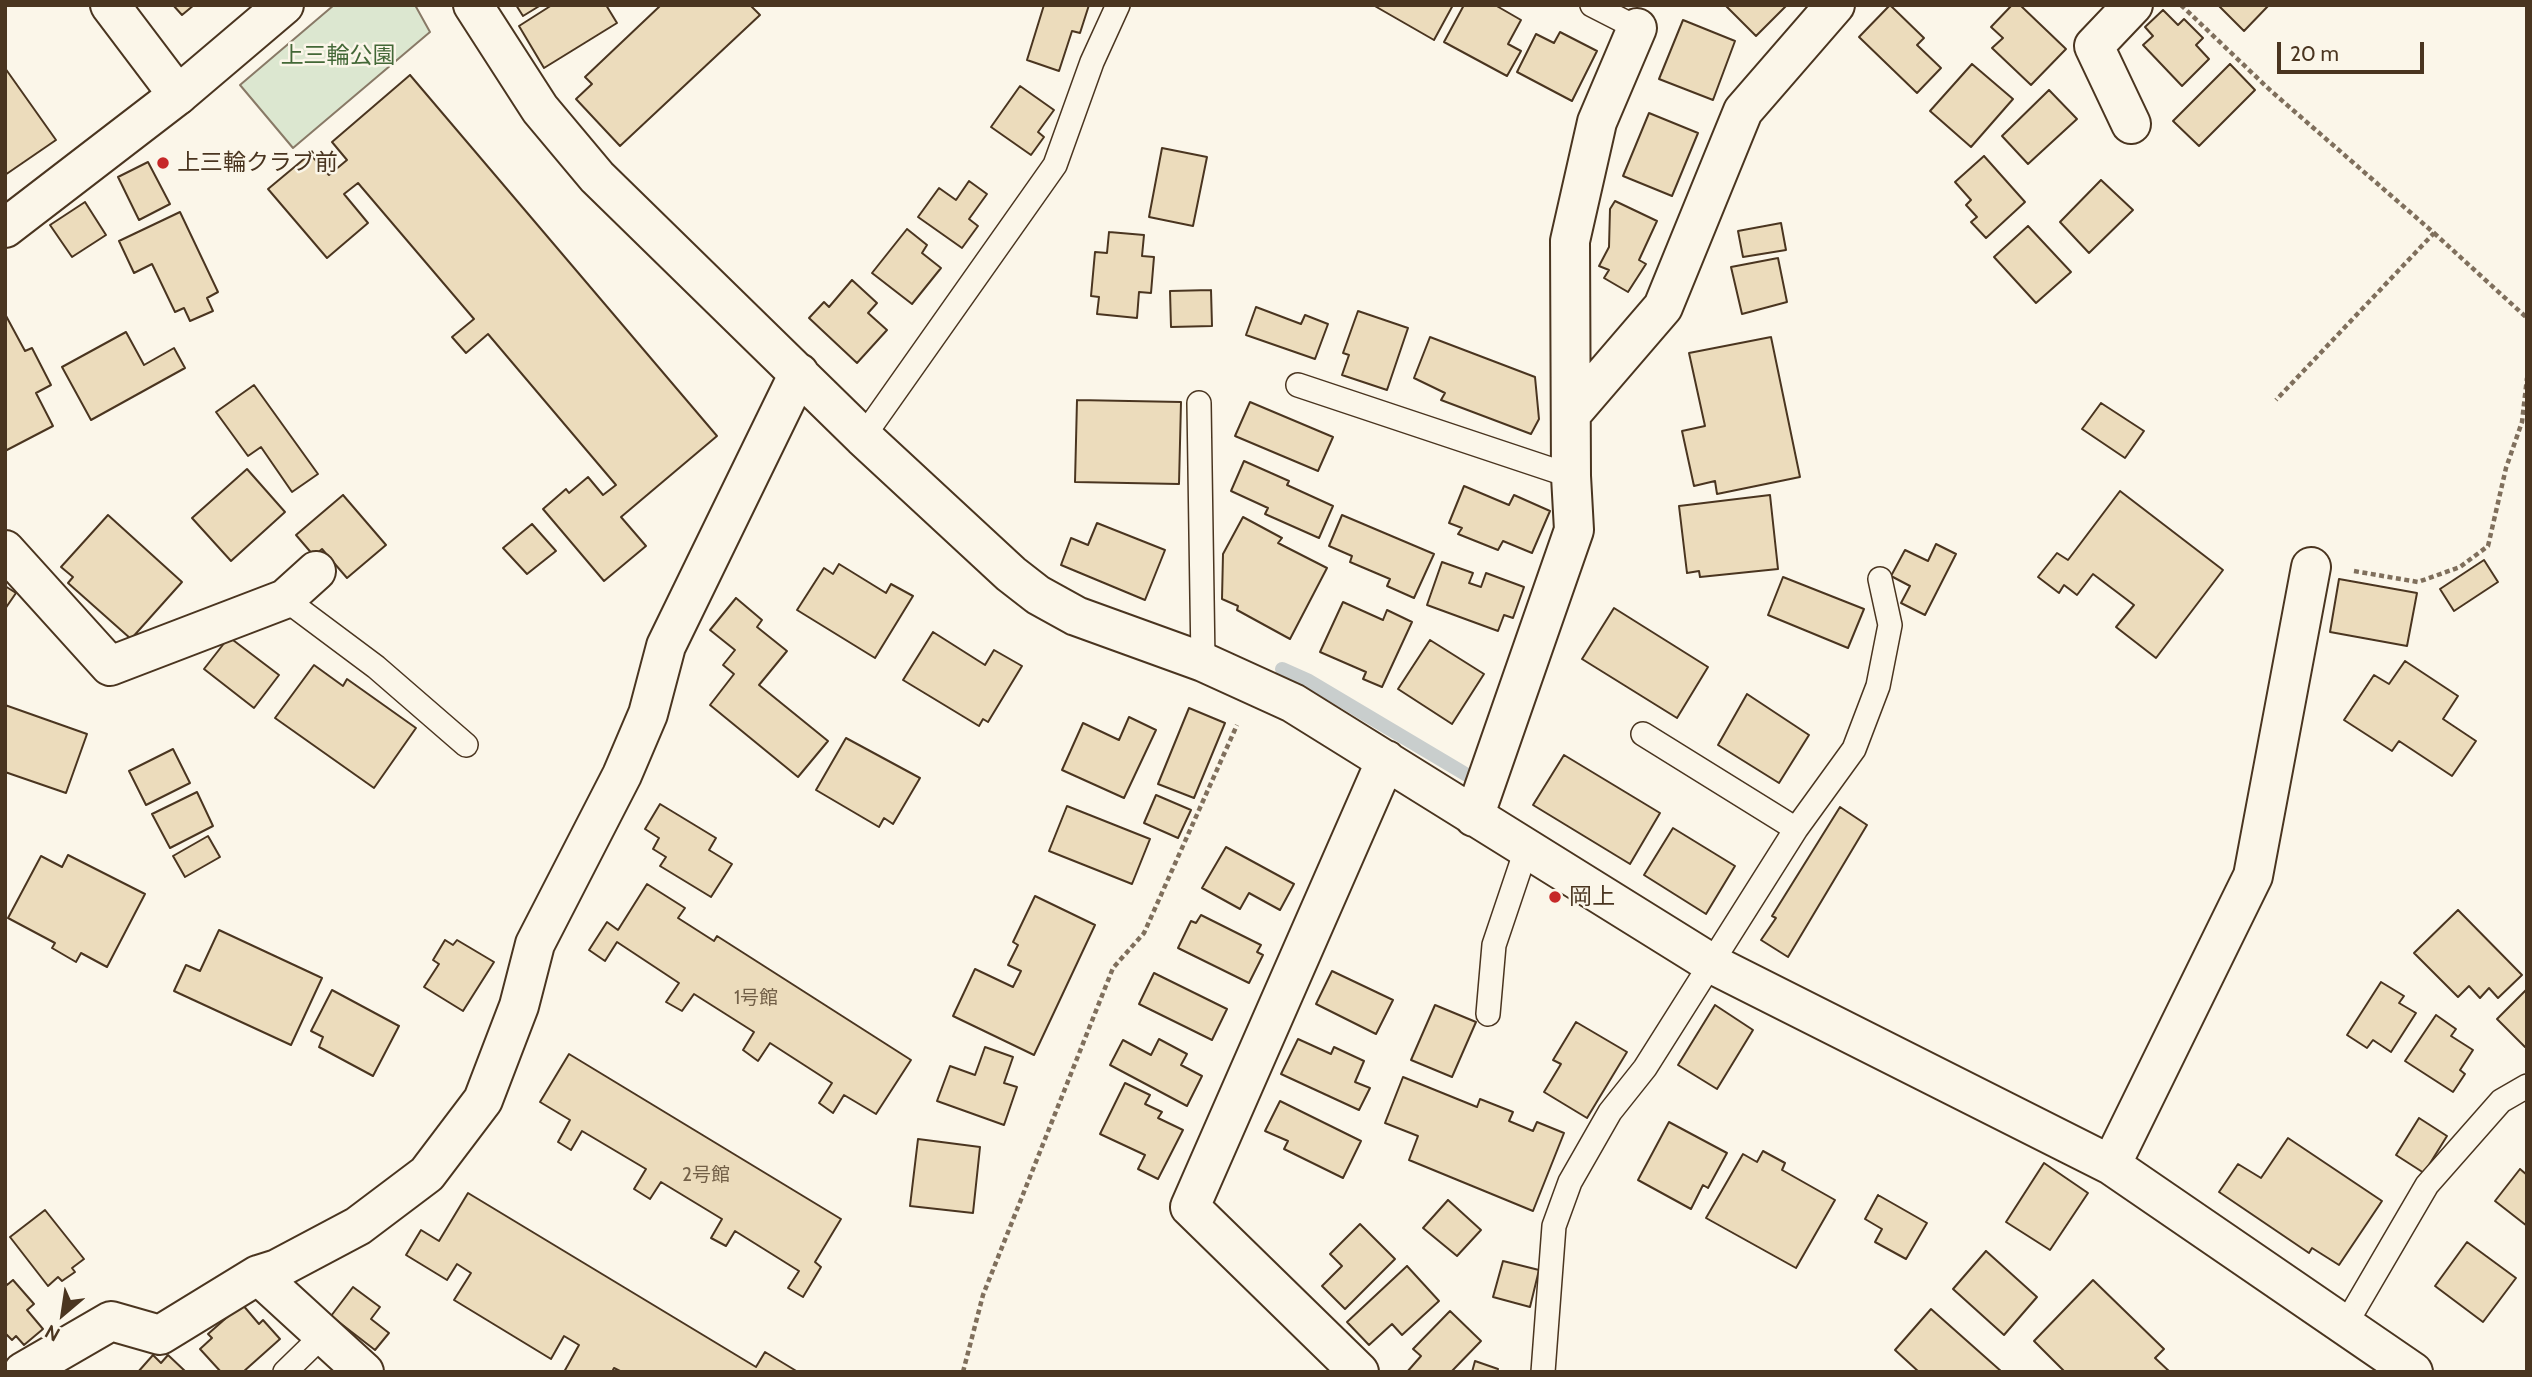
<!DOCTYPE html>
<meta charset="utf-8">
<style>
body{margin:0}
#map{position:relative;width:2532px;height:1377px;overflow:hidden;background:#fbf6e9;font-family:Cabin,sans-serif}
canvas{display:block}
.frame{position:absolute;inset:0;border:7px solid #4a3520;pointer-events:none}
.north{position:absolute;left:28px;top:1279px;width:70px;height:70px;-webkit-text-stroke:5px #fbf6e9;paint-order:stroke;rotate:209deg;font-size:19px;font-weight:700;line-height:28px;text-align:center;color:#4a3520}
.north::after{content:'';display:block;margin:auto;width:24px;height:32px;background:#4a3520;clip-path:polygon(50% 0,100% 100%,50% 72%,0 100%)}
.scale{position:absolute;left:2277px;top:42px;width:147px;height:32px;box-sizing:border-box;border:4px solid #4a3520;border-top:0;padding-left:9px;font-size:21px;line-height:24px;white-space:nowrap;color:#4a3520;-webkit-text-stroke:5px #fbf6e9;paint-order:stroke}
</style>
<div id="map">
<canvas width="2532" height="1377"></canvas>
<div class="frame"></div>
<div class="north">N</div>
<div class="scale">20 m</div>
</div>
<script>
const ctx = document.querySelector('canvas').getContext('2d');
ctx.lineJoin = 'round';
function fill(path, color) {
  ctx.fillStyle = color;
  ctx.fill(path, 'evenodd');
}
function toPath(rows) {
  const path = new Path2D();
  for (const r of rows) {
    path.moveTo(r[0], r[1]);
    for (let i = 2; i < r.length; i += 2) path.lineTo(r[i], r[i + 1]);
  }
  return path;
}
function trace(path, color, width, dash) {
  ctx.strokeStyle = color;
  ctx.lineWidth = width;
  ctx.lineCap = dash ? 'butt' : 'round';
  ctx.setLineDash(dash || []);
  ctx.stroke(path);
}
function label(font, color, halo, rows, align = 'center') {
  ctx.font = font + ' Cabin,"Noto Sans JP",sans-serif';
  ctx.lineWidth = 5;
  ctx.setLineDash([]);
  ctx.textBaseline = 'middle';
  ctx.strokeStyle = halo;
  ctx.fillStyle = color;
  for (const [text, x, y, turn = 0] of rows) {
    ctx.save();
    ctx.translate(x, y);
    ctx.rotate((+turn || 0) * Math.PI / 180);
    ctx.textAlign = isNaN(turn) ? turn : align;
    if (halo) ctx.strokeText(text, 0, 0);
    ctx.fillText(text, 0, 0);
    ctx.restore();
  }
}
const green = toPath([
 [334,5,415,5,430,32,293,148,240,85,334,5]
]);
fill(green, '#dce7d0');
trace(green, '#887966', 2);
trace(toPath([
 [1282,669,1309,681,1467,775]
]), '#c9cecd', 14);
const building = toPath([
 [173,5,194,5,182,15,173,5],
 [516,5,541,5,523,16,516,5],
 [552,5,606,5,617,23,544,68,519,26,552,5],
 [661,5,750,5,760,15,620,146,576,99,592,84,585,77,661,5],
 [1044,5,1089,5,1080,33,1072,31,1059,71,1027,60,1044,5],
 [1373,5,1453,5,1434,40,1373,5],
 [1464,5,1495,5,1521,20,1508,44,1521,51,1507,76,1444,42,1464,5],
 [1725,5,1787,5,1756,36,1725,5],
 [1890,5,1924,38,1917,45,1941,68,1917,93,1859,37,1890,5],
 [2012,5,2020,5,2066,49,2031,85,1992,48,2003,38,1991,27,2012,5],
 [2218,5,2269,5,2244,31,2218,5],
 [2163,10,2178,25,2184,19,2203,38,2196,45,2209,59,2182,86,2143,45,2153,36,2145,27,2163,10],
 [1683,20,1735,41,1713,100,1659,79,1683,20],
 [1560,32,1597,51,1572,101,1517,72,1536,34,1554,43,1560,32],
 [1972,64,2013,99,1971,147,1930,111,1972,64],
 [2230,64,2255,90,2199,146,2173,121,2230,64],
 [5,68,56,140,5,175,5,68],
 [410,75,717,436,621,517,646,546,604,581,543,509,566,489,569,493,588,477,603,495,616,485,488,334,466,353,452,337,474,319,358,183,344,194,368,223,327,258,268,189,310,154,329,175,347,160,332,142,410,75],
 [1020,86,1054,110,1038,132,1044,137,1031,155,991,127,1020,86],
 [2049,90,2077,119,2028,164,2002,136,2049,90],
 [1649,113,1698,133,1672,196,1623,176,1649,113],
 [1162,148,1207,157,1193,226,1149,217,1162,148],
 [1984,156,2025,202,1986,238,1971,222,1977,217,1966,205,1971,200,1955,182,1984,156],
 [148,162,170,204,139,220,118,177,148,162],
 [2101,180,2133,210,2089,253,2060,222,2101,180],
 [969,181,987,194,969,219,978,226,962,248,918,217,939,188,956,200,969,181],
 [1615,201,1657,221,1639,260,1646,264,1628,292,1604,278,1609,270,1599,266,1609,247,1610,209,1615,201],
 [85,202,106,235,72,257,50,225,85,202],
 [180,212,218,292,207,298,213,311,190,321,184,308,175,312,152,264,134,273,119,241,180,212],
 [1781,223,1786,250,1743,257,1738,231,1781,223],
 [2028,226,2071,272,2036,303,1994,257,2028,226],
 [907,229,927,245,922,253,941,268,912,304,872,273,907,229],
 [1109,232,1144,235,1142,256,1154,257,1151,293,1139,292,1137,318,1097,314,1099,297,1091,296,1095,252,1107,253,1109,232],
 [1778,258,1787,302,1742,314,1731,267,1778,258],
 [852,280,877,303,868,313,887,330,857,363,809,318,824,302,829,307,852,280],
 [1211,290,1212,326,1171,327,1170,291,1211,290],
 [1256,307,1301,324,1305,315,1328,324,1315,359,1246,335,1256,307],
 [1358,311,1408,328,1387,390,1342,375,1349,355,1343,353,1358,311],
 [5,314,25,351,32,348,51,385,36,393,53,426,5,451,5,314],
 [126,332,144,365,174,348,185,368,91,420,62,367,126,332],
 [1430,337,1535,377,1539,419,1531,434,1441,400,1445,393,1414,378,1430,337],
 [1771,337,1800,477,1717,494,1715,481,1694,486,1682,431,1705,426,1689,353,1771,337],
 [254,385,318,474,292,492,261,447,248,456,216,412,254,385],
 [1077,400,1181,402,1179,484,1075,482,1077,400],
 [1250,402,1333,437,1318,471,1235,436,1250,402],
 [2101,403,2144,431,2125,458,2082,429,2101,403],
 [1244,461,1289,481,1287,485,1333,506,1319,538,1265,514,1268,508,1231,491,1244,461],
 [247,469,285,512,231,561,192,518,247,469],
 [1464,486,1509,505,1514,495,1550,511,1532,553,1503,541,1498,550,1458,534,1462,528,1449,523,1464,486],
 [2120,491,2223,570,2156,658,2116,627,2134,605,2093,574,2077,595,2064,585,2059,593,2038,577,2057,553,2068,560,2120,491],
 [343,495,386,545,347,578,322,549,314,556,296,535,343,495],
 [1770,495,1778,569,1700,577,1699,571,1687,573,1679,506,1770,495],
 [108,515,182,582,131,639,68,583,73,577,61,567,108,515],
 [1342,515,1434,554,1414,598,1387,586,1390,579,1350,562,1352,556,1329,546,1342,515],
 [1243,517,1282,538,1278,543,1327,568,1290,639,1237,610,1238,606,1222,599,1223,554,1243,517],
 [1097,523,1165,550,1145,600,1061,565,1071,538,1088,545,1097,523],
 [532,524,556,551,527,574,503,548,532,524],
 [1936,544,1956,554,1925,615,1901,603,1910,586,1891,576,1905,550,1928,561,1936,544],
 [2484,560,2498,582,2454,611,2440,589,2484,560],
 [1442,562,1473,573,1469,583,1481,587,1486,573,1524,587,1513,618,1504,615,1498,631,1427,605,1442,562],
 [839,564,886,593,891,584,913,596,875,658,797,610,824,568,833,574,839,564],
 [1783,577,1864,609,1848,648,1768,615,1783,577],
 [2339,579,2417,593,2407,646,2330,632,2339,579],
 [5,586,16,593,5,609,5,586],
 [736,598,762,620,757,627,787,651,759,685,828,741,798,777,710,705,734,674,723,665,735,650,710,630,736,598],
 [1343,602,1383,620,1387,610,1412,622,1382,687,1363,679,1366,672,1320,652,1343,602],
 [1614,608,1708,667,1677,718,1582,659,1614,608],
 [933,632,985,665,994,650,1022,666,988,722,983,719,979,726,903,680,933,632],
 [229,637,279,675,254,708,204,669,229,637],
 [1430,640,1484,674,1452,724,1398,689,1430,640],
 [2405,661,2458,696,2443,719,2476,741,2452,776,2399,741,2392,751,2344,720,2374,675,2389,684,2405,661],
 [314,665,343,686,347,679,416,728,374,788,275,718,314,665],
 [1747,694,1809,735,1779,783,1718,745,1747,694],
 [5,705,87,734,66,793,5,772,5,705],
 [1189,708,1225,723,1194,798,1158,784,1189,708],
 [1129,717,1156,730,1124,798,1062,770,1083,723,1119,740,1129,717],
 [846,738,920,778,893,824,884,818,879,827,816,790,846,738],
 [173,749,190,783,146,805,129,771,173,749],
 [1564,755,1660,813,1630,864,1533,805,1564,755],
 [197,792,213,826,170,848,152,814,197,792],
 [1156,795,1191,810,1178,838,1144,823,1156,795],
 [660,804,716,838,709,850,732,864,711,897,660,866,666,857,653,849,659,838,645,829,660,804],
 [1067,806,1150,839,1132,884,1049,851,1067,806],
 [1840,807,1867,825,1788,957,1761,940,1776,918,1772,916,1840,807],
 [1673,828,1735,866,1706,914,1644,875,1673,828],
 [208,836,220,857,185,877,173,856,208,836],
 [1226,847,1294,884,1280,910,1249,893,1240,909,1202,888,1226,847],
 [68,855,145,894,107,967,81,953,76,962,52,948,55,943,8,918,41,856,62,867,68,855],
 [647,884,685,908,678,918,714,941,717,936,911,1060,876,1114,844,1095,833,1113,819,1103,832,1083,770,1043,758,1061,743,1050,754,1032,694,994,682,1011,666,1002,679,983,617,942,605,961,589,950,607,922,618,930,647,884],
 [1035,896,1095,925,1034,1055,953,1016,975,969,1013,987,1021,971,1008,965,1018,945,1013,942,1035,896],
 [2458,910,2522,975,2498,998,2489,988,2480,998,2469,986,2458,997,2414,953,2458,910],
 [1201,915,1261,945,1257,952,1263,955,1249,983,1178,948,1191,921,1196,923,1201,915],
 [219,930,322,978,291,1045,174,991,186,965,200,971,219,930],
 [445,940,453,945,457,940,494,962,463,1011,424,987,439,964,433,960,445,940],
 [1332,971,1393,1000,1376,1034,1316,1004,1332,971],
 [1154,973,1227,1009,1212,1040,1139,1004,1154,973],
 [2381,982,2404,996,2399,1003,2416,1013,2391,1052,2373,1040,2367,1048,2347,1035,2381,982],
 [2527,989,2527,1045,2525,1047,2497,1019,2527,989],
 [332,990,399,1026,373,1076,319,1047,323,1037,311,1031,332,990],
 [1435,1005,1476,1022,1452,1077,1411,1060,1435,1005],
 [1715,1005,1753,1030,1717,1089,1678,1065,1715,1005],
 [2436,1015,2456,1029,2451,1036,2473,1050,2460,1070,2465,1074,2453,1092,2405,1061,2436,1015],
 [1576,1022,1627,1052,1587,1118,1544,1092,1561,1064,1553,1060,1576,1022],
 [1159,1039,1187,1054,1181,1065,1202,1076,1187,1106,1110,1065,1123,1040,1151,1055,1159,1039],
 [1298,1039,1331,1054,1334,1047,1364,1061,1355,1082,1370,1088,1359,1110,1281,1074,1298,1039],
 [985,1047,1013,1057,1004,1083,1017,1087,1004,1125,937,1101,950,1066,975,1075,985,1047],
 [569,1054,841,1219,815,1262,821,1267,803,1297,788,1288,799,1271,735,1231,726,1246,711,1238,722,1219,661,1182,650,1199,634,1189,646,1169,582,1131,571,1150,558,1142,570,1120,540,1102,569,1054],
 [1403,1077,1477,1107,1480,1099,1513,1112,1509,1121,1533,1131,1537,1122,1564,1133,1533,1211,1409,1160,1418,1136,1385,1123,1403,1077],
 [1125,1083,1150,1095,1145,1104,1162,1112,1158,1118,1183,1130,1158,1179,1138,1169,1145,1155,1100,1134,1125,1083],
 [1280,1101,1361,1141,1343,1178,1284,1149,1288,1141,1265,1131,1280,1101],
 [2419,1118,2447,1136,2424,1173,2396,1155,2419,1118],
 [1669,1122,1727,1153,1708,1188,1703,1185,1691,1209,1638,1180,1669,1122],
 [2288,1138,2382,1201,2339,1265,2312,1248,2309,1253,2219,1192,2238,1164,2261,1178,2288,1138],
 [918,1139,980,1147,973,1213,910,1206,918,1139],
 [1763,1151,1785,1163,1782,1170,1835,1200,1796,1268,1706,1218,1743,1154,1757,1162,1763,1151],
 [2044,1163,2088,1193,2050,1250,2006,1222,2044,1163],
 [2520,1169,2527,1175,2527,1226,2495,1201,2520,1169],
 [468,1193,756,1367,765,1352,798,1372,622,1372,614,1368,612,1372,564,1372,579,1345,564,1336,551,1359,454,1300,471,1273,457,1264,447,1280,406,1255,421,1230,439,1241,468,1193],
 [1878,1195,1927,1223,1906,1259,1875,1242,1882,1229,1865,1219,1878,1195],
 [1448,1200,1481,1230,1457,1256,1423,1228,1448,1200],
 [45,1210,84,1259,72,1268,75,1272,62,1281,58,1277,48,1286,10,1237,45,1210],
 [1360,1224,1395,1259,1345,1309,1322,1286,1342,1266,1330,1254,1360,1224],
 [2467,1242,2516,1278,2483,1322,2435,1286,2467,1242],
 [1986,1251,2037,1297,2004,1335,1953,1289,1986,1251],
 [1503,1261,1539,1270,1530,1307,1493,1297,1503,1261],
 [1407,1266,1439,1301,1402,1335,1392,1324,1369,1345,1347,1322,1407,1266],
 [13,1280,34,1304,27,1310,43,1329,24,1345,16,1336,12,1340,5,1333,5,1282,7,1285,13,1280],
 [2093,1280,2164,1349,2155,1358,2170,1372,2065,1372,2034,1341,2093,1280],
 [353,1287,380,1307,371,1319,389,1333,375,1350,331,1316,353,1287],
 [242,1304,259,1324,263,1320,280,1339,243,1372,221,1372,200,1349,212,1338,208,1334,242,1304],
 [1931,1309,2002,1372,1919,1372,1895,1350,1931,1309],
 [1450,1311,1481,1341,1451,1372,1407,1372,1421,1356,1413,1349,1450,1311],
 [153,1355,161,1363,168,1355,186,1372,138,1372,153,1355],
 [1475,1361,1498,1369,1497,1372,1472,1372,1475,1361]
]);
fill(building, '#ecdcbc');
trace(building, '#4a3520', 2);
const service = toPath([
 [1592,5,1637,28],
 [1298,385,1571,476],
 [1199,403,1203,662],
 [863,437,1055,165,1092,62,1118,5],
 [285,599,376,667,466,745],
 [1796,829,1854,749,1878,686,1890,625,1880,579],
 [1488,1014,1494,945,1526,850],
 [2344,1327,2427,1185,2501,1101,2527,1086],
 [285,1372,323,1335],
 [1543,1372,1554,1226,1570,1182,1610,1112,1645,1068,1796,829,1643,734]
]);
const minor = toPath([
 [110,5,178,95],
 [473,5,540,109,597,177,863,437,1011,574,1038,595,1076,616,1203,662,1293,703,1714,965,2111,1165,2413,1372],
 [2131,124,2094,46,2133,5],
 [1571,414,1663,307,1743,111,1835,5],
 [5,550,110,666,285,599,316,571],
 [1474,817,1574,530,1571,476,1570,241,1597,122,1637,28],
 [2111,1165,2253,876,2311,567],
 [258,1275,364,1372],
 [23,1372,111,1321,160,1335,258,1275,277,1269,358,1226,427,1174,483,1100,519,1006,535,944,622,775,648,714,666,646,799,373],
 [1359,1372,1190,1207,1386,760]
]);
const tertiary = toPath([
 [5,228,178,95,284,5]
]);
trace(service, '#4a3520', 26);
trace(minor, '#4a3520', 42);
trace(tertiary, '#4a3520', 42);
trace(toPath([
 [2181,5,2271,91,2434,233,2276,400],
 [2434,233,2527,318],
 [2354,571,2418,582,2460,567,2488,546,2506,468,2522,422,2527,378],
 [963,1372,983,1295,1113,968,1144,933,1237,725]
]), '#7f6f5c', 4.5, [5, 3.5]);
trace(service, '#fbf6e9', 23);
trace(minor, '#fbf6e9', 38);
trace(tertiary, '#fbf6e9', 38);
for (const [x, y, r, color] of [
 [163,163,7,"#c62828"],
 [1555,897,7,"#c62828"]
]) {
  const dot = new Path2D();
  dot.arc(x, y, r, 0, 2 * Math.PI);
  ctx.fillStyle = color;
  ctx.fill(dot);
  trace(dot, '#fbf6e9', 2.5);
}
label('19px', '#725f47', null, [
 ["1号館",756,998],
 ["2号館",706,1175]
]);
label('23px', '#436837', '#fbf6e9', [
 ["上三輪公園",338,56]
]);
label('23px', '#4a3520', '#fbf6e9', [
 ["上三輪クラブ前",177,163],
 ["岡上",1569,897]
], 'left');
</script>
